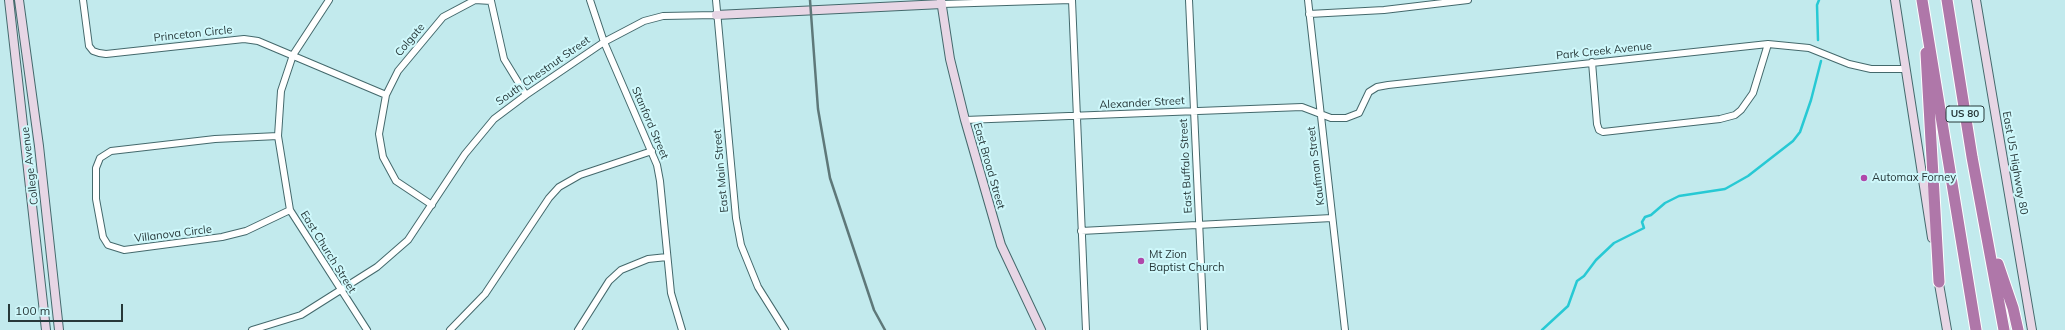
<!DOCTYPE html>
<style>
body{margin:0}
#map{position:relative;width:2065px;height:330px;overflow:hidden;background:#c2eaed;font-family:Mulish,sans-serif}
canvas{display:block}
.scale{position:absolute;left:8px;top:304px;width:115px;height:18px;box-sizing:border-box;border:2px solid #273839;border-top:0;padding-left:5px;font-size:12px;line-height:14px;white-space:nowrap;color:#273839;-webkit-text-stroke:3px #cff8fb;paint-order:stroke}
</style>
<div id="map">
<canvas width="2065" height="330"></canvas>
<div class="scale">100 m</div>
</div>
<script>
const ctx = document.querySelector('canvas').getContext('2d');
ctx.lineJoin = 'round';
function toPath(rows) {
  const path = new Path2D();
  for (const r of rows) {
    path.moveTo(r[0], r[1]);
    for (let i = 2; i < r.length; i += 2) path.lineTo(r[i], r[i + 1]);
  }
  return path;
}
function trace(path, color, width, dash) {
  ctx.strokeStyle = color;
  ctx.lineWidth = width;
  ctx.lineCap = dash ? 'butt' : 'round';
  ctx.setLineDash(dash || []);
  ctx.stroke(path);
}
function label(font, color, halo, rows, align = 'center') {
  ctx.font = font + ' Mulish,sans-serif';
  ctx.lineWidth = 4;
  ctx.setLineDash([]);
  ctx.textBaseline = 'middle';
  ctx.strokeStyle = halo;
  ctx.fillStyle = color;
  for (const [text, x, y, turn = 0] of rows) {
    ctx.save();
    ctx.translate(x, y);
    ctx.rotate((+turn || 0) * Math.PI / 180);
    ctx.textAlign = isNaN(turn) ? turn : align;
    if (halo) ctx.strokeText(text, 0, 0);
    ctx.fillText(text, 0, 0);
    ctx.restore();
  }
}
trace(toPath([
 [1818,40,1817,5,1819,0],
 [1542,330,1568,306,1577,281,1584,276,1596,260,1614,243,1644,228,1642,222,1645,217,1651,215,1665,203,1679,196,1725,189,1748,176,1793,141,1800,132,1811,100,1821,61]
]), '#27c9d4', 2.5);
const street = toPath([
 [83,0,89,46,93,51,99,53,106,54,244,39,258,41,386,95],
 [329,0,293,55,281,91,278,136,290,210,367,330],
 [590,0,604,42,657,165,660,181,671,293,682,330],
 [716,0,736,218,741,245,758,287,785,330],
 [1072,0,1086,330],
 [1189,0,1204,330],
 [1308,0,1345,330],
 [942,4,1071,0],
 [1309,14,1384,10,1468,0],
 [1592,62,1597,124,1599,130,1603,132,1720,119,1735,115,1741,110,1753,93,1768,44],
 [965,120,1302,107,1331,118,1346,118,1359,113,1369,92,1377,87,1388,85,1768,44,1809,48,1849,64,1871,69,1905,69],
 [278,136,215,139,111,151,100,158,96,168,96,199,103,237,108,245,124,250,222,237,246,231,290,210],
 [432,205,396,181,383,157,379,134,386,95,398,71,443,17,475,0,491,1,504,59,526,95],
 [1081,231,1332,218],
 [252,330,301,315,377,267,408,240,465,154,494,119,526,95,604,42,644,21,663,16,716,15],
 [450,330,485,294,549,198,559,187,580,175,652,151],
 [578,330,609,281,621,270,648,259,667,257]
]);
const secondary = toPath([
 [9,0,46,330],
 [19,0,39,146,59,330],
 [941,0,950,59,965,120,1001,245,1041,330],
 [1895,0,1932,238],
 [1976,0,2032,330],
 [716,15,942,4],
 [1938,278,1947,330]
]);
const highway = toPath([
 [1922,0,1976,330],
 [1947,0,1972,157,2004,330],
 [1926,53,1939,282],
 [1998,264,2013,308,2018,330]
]);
trace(street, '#44696c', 8);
trace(secondary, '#44696c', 10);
trace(highway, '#fff', 13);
trace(street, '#fff', 6);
trace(secondary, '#e7d6e5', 8);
trace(highway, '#af77a9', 11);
trace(toPath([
 [810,0,818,109,830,178,874,310,885,330]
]), '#5e7879', 2.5);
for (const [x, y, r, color] of [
 [1864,178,4,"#b048aa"],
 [1141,261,4,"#b048aa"]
]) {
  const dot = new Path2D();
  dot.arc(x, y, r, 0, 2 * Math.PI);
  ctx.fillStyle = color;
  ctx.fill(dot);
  trace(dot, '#cff8fb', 1.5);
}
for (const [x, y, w] of [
 [1965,114,38]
]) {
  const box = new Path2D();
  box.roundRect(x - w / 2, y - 8, w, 16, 3);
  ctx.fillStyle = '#cff8fb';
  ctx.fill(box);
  trace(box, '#273839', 1);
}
label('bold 10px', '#273839', null, [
 ["US 80",1965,114]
]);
label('11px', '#273839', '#cff8fb', [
 ["Princeton Circle",193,34,-6],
 ["Colgate",410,40,-50],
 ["Park Creek Avenue",1604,51,-6],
 ["South Chestnut Street",543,71,-35],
 ["Alexander Street",1142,103,-3],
 ["Stanford Street",650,123,67],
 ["East US Highway 80",2015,163,80],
 ["College Avenue",30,166,-97],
 ["East Broad Street",989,166,74],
 ["East Buffalo Street",1186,166,-93],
 ["Kaufman Street",1316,166,-97],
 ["East Main Street",721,171,-95],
 ["Villanova Circle",173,234,-7],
 ["East Church Street",328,252,58]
]);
label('11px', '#273839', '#cff8fb', [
 ["Automax Forney",1872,178],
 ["Mt Zion",1149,255],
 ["Baptist Church",1149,268]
], 'left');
</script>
